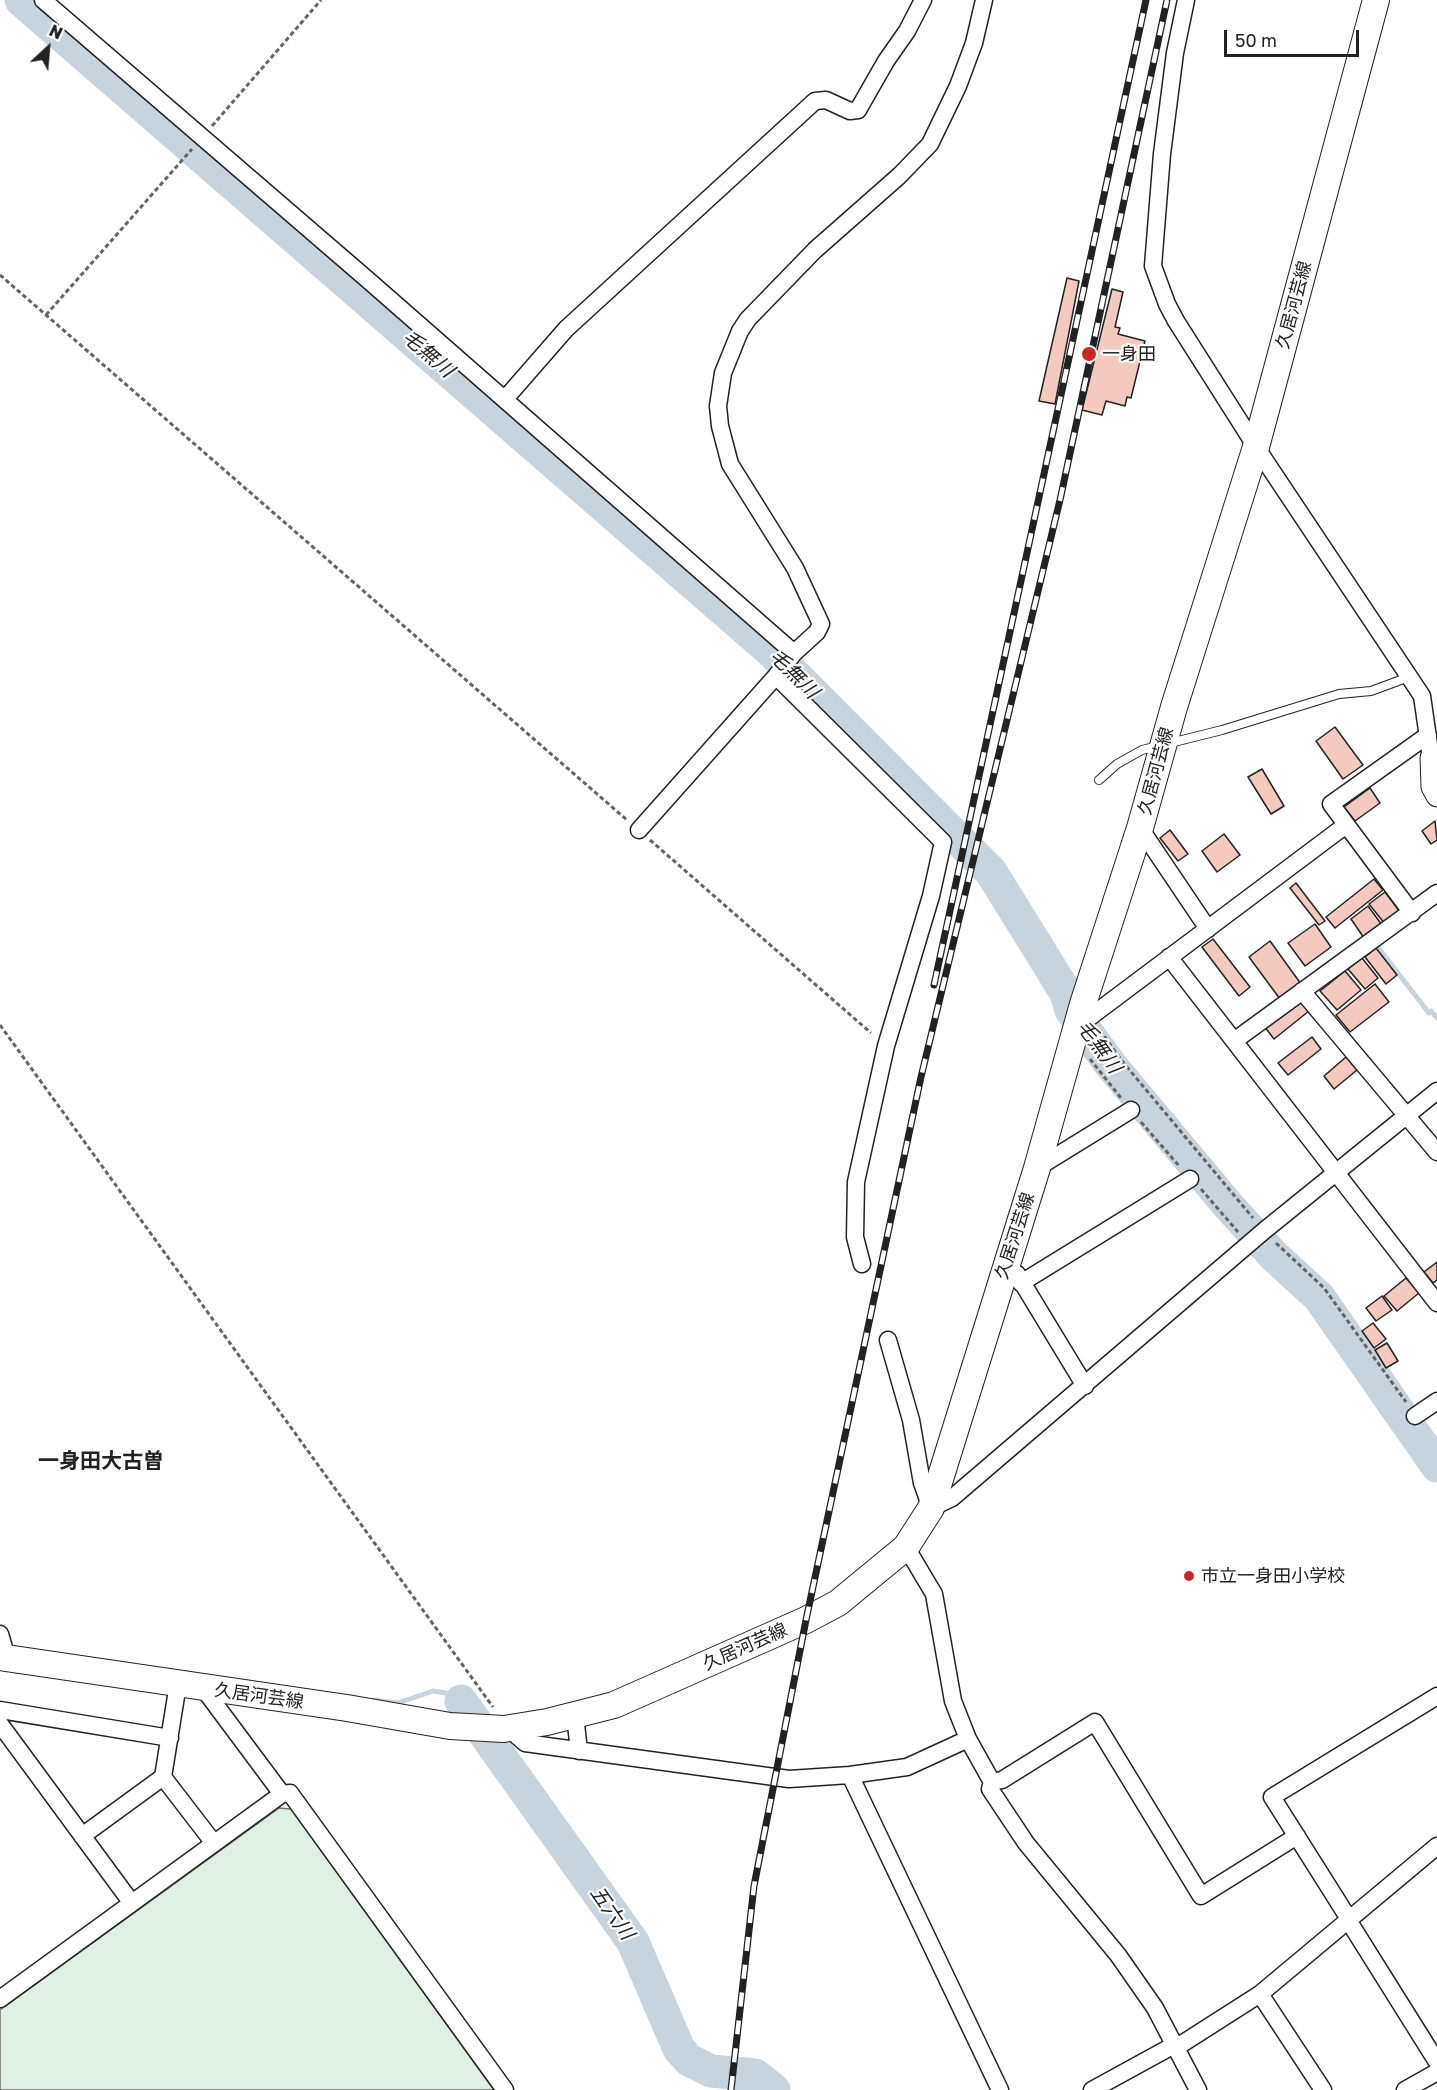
<!DOCTYPE html>
<meta charset="utf-8">
<style>
body{margin:0}
#map{position:relative;width:1437px;height:2090px;overflow:hidden;background:#fff;font-family:"Golos Text",sans-serif}
canvas{display:block}
.north{position:absolute;left:18px;top:18px;width:60px;height:60px;-webkit-text-stroke:4px #fff;paint-order:stroke;rotate:26deg;font-size:16px;font-weight:700;line-height:24px;text-align:center;color:#222}
.north::after{content:'';display:block;margin:auto;width:21px;height:27px;background:#222;clip-path:polygon(50% 0,100% 100%,50% 72%,0 100%)}
.scale{position:absolute;left:1224px;top:30px;width:135px;height:27px;box-sizing:border-box;border:3px solid #222;border-top:0;padding-left:8px;font-size:18px;line-height:21px;white-space:nowrap;color:#222;-webkit-text-stroke:4px #fff;paint-order:stroke}
</style>
<div id="map">
<canvas width="1437" height="2090"></canvas>
<div class="north">N</div>
<div class="scale">50 m</div>
</div>
<script>
const ctx = document.querySelector('canvas').getContext('2d');
ctx.lineJoin = 'round';
function fill(path, color) {
  ctx.fillStyle = color;
  ctx.fill(path, 'evenodd');
}
function toPath(rows) {
  const path = new Path2D();
  for (const r of rows) {
    path.moveTo(r[0], r[1]);
    for (let i = 2; i < r.length; i += 2) path.lineTo(r[i], r[i + 1]);
  }
  return path;
}
function trace(path, color, width, dash) {
  ctx.strokeStyle = color;
  ctx.lineWidth = width;
  ctx.lineCap = dash ? 'butt' : 'round';
  ctx.setLineDash(dash || []);
  ctx.stroke(path);
}
function label(font, color, halo, rows, align = 'center') {
  ctx.font = font + ' "Golos Text","Noto Sans JP",sans-serif';
  ctx.lineWidth = 4.5;
  ctx.setLineDash([]);
  ctx.textBaseline = 'middle';
  ctx.strokeStyle = halo;
  ctx.fillStyle = color;
  for (const [text, x, y, turn = 0] of rows) {
    ctx.save();
    ctx.translate(x, y);
    ctx.rotate((+turn || 0) * Math.PI / 180);
    ctx.textAlign = isNaN(turn) ? turn : align;
    if (halo) ctx.strokeText(text, 0, 0);
    ctx.fillText(text, 0, 0);
    ctx.restore();
  }
}
const green = toPath([
 [279,1808,291,1809,494,2090,0,2090,0,2010,279,1808]
]);
fill(green, '#e0efe3');
trace(green, '#6f6f6f', 1.5);
trace(toPath([
 [1377,946,1429,1013,1431,1011,1437,1018],
 [373,1700,398,1703,433,1691,446,1693,461,1701]
]), '#c7d3dd', 5);
trace(toPath([
 [21,0,771,651,991,872,1066,993,1071,1010,1110,1064,1227,1204,1274,1256,1319,1297,1437,1466],
 [461,1701,633,1942,679,2049,689,2060,711,2071,755,2075,774,2090]
]), '#c7d3dd', 33);
const building = toPath([
 [1067,278,1079,281,1055,404,1039,401,1067,278],
 [1112,289,1123,292,1115,327,1120,328,1118,334,1145,341,1131,398,1127,397,1125,406,1106,401,1102,415,1082,410,1112,289],
 [1335,727,1363,765,1343,779,1316,741,1335,727],
 [1262,769,1284,806,1271,814,1248,777,1262,769],
 [1370,788,1380,803,1355,821,1344,807,1370,788],
 [1435,821,1437,840,1431,844,1422,831,1435,821],
 [1170,830,1188,854,1178,861,1160,838,1170,830],
 [1224,834,1240,855,1217,872,1202,851,1224,834],
 [1374,879,1383,890,1335,928,1326,917,1374,879],
 [1296,883,1325,921,1319,925,1290,888,1296,883],
 [1385,892,1400,912,1385,924,1369,904,1385,892],
 [1368,906,1382,925,1364,938,1351,919,1368,906],
 [1315,924,1331,947,1305,966,1288,943,1315,924],
 [1213,939,1250,987,1239,996,1202,947,1213,939],
 [1270,941,1301,984,1280,999,1249,957,1270,941],
 [1376,948,1397,975,1386,984,1365,957,1376,948],
 [1362,958,1378,978,1365,989,1348,969,1362,958],
 [1345,971,1361,990,1337,1010,1320,991,1345,971],
 [1375,984,1389,1002,1350,1032,1336,1015,1375,984],
 [1300,999,1309,1011,1274,1039,1264,1026,1300,999],
 [1312,1037,1321,1049,1288,1075,1278,1063,1312,1037],
 [1346,1057,1357,1070,1334,1089,1324,1076,1346,1057],
 [1437,1262,1437,1280,1433,1283,1424,1272,1437,1262],
 [1406,1278,1419,1293,1397,1311,1384,1296,1406,1278],
 [1382,1296,1392,1310,1376,1321,1366,1308,1382,1296],
 [1373,1323,1386,1339,1374,1348,1362,1331,1373,1323],
 [1387,1343,1398,1361,1386,1368,1375,1350,1387,1343]
]);
fill(building, '#f3c9c0');
trace(building, '#222', 1.5);
const service = toPath([
 [1099,780,1117,764,1142,750,1222,730,1339,694,1371,691,1409,677]
]);
const minor = toPath([
 [43,0,368,280,794,653],
 [1186,0,1175,53,1162,154,1153,266,1167,304,1176,321,1256,447,1422,696,1431,758,1437,753],
 [505,399,566,329,815,101,826,100,850,111,858,110,886,61,907,31,923,0],
 [1140,828,1208,929],
 [639,830,776,676],
 [1412,913,1331,804,1428,735],
 [1169,957,1437,1303],
 [1302,991,1437,1152],
 [1083,1004,1090,1017,1346,825],
 [1234,1041,1437,893],
 [1037,1168,1131,1110],
 [862,1264,855,1237,856,1182,886,1046,931,896,943,842,776,676,794,653,817,632,821,624,795,568,730,464,720,426,718,406,723,373,740,331,748,319,815,250,899,176,930,144,958,86,974,43,984,0],
 [1017,1274,1085,1386],
 [1021,1283,1190,1179],
 [888,1340,911,1420,922,1483,931,1508,952,1498,1265,1230,1437,1091],
 [1415,1416,1437,1401],
 [906,1547,934,1594,953,1701,968,1739,992,1782,990,1789,1026,1843,1118,1955,1155,2008,1198,2090],
 [0,1634,7,1658],
 [178,1684,163,1777,213,1842],
 [203,1688,282,1794,290,1793,505,2090],
 [0,1710,170,1738],
 [575,1715,579,1751],
 [0,1724,131,1902],
 [508,1728,525,1743,789,1779,850,1775,907,1767,968,1739],
 [850,1775,1000,2090],
 [992,1782,1002,1780,1095,1722,1201,1896,1297,1836],
 [82,1836,163,1777],
 [1349,1919,1272,1797,1437,1696],
 [1348,1920,1437,2062],
 [1260,1994,1323,2090],
 [0,1999,282,1794],
 [1177,2047,1260,1994,1437,1846],
 [1092,2090,1176,2044],
 [1405,2090,1437,2072]
]);
const tertiary = toPath([
 [1431,758,1432,787,1437,796]
]);
const primary = toPath([
 [0,1657,347,1708,450,1726,504,1729,547,1722,614,1705,806,1620,838,1603,906,1547,931,1508,1037,1168,1083,1004,1140,828,1174,707,1256,447,1376,0]
]);
trace(service, '#222', 10);
trace(minor, '#222', 19);
trace(tertiary, '#222', 23);
trace(primary, '#222', 28);
trace(toPath([
 [212,126,321,0],
 [0,275,627,820],
 [46,315,192,149],
 [650,840,871,1033],
 [0,1025,493,1707],
 [1100,1030,1122,1061,1253,1218],
 [1090,1059,1121,1098],
 [1141,1122,1180,1167],
 [1201,1189,1238,1232],
 [1276,1243,1324,1288,1406,1402]
]), '#646464', 3, [4.5, 3]);
trace(service, '#fff', 8);
trace(minor, '#fff', 16);
trace(tertiary, '#fff', 21);
trace(primary, '#fff', 26);
const rail = toPath([
 [934,985,1146,0],
 [731,2090,754,1886,806,1620,921,1077,1060,500,1167,0]
]);
trace(rail, '#222', 7);
trace(rail, '#fff', 4.5, [14]);
for (const [x, y, r, color] of [
 [1089,354,8,"#c62828"],
 [1189,1576,6,"#c62828"]
]) {
  const dot = new Path2D();
  dot.arc(x, y, r, 0, 2 * Math.PI);
  ctx.fillStyle = color;
  ctx.fill(dot);
  trace(dot, '#fff', 2);
}
label('18px', '#222', '#fff', [
 ["久居河芸線",1294,305,-75],
 ["久居河芸線",1156,771,-75],
 ["久居河芸線",1015,1236,-72],
 ["久居河芸線",745,1647,-24],
 ["久居河芸線",259,1696,8]
]);
label('18px', '#222', '#fff', [
 ["一身田",1102,354],
 ["市立一身田小学校",1201,1576]
], 'left');
label('italic 20px', '#222', '#fff', [
 ["毛無川",428,354,41],
 ["毛無川",794,674,45],
 ["毛無川",1099,1047,54],
 ["五六川",612,1913,55]
]);
label('bold 21px', '#222', '#fff', [
 ["一身田大古曽",101,1461]
]);
</script>
